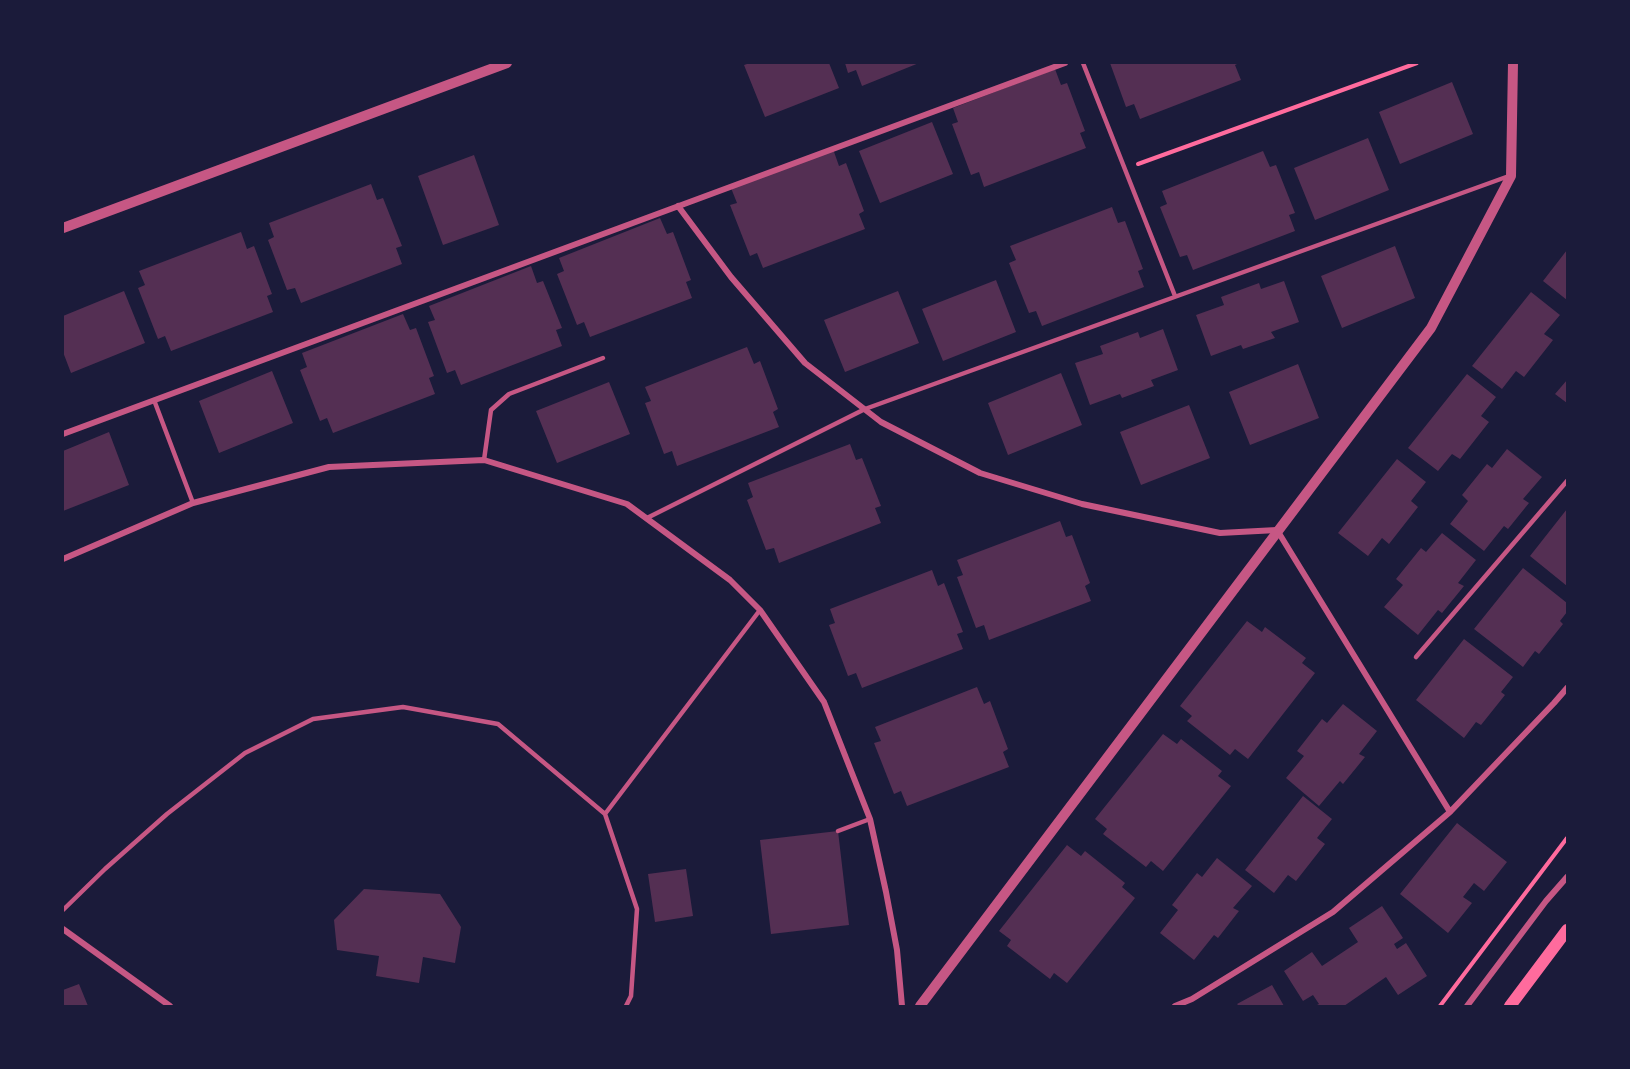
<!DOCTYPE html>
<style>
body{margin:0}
#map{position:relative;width:1630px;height:1069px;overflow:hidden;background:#1b1b3a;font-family:Commissioner,sans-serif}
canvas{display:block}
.frame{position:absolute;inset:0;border:64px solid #1b1b3a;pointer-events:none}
</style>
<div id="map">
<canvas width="1630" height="1069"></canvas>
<div class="frame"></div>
</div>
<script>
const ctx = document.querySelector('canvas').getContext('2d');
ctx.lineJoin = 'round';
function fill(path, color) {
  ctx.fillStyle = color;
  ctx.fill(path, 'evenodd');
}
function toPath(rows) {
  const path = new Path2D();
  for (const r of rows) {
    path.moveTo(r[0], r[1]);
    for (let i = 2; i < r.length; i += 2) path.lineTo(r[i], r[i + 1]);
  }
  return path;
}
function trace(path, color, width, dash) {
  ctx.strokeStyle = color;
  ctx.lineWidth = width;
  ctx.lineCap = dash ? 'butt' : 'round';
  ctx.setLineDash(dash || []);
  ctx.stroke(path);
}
fill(toPath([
 [750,63,829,63,839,88,765,117,744,65],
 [845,63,919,63,862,86,856,70,848,73],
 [1110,63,1239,63,1235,65,1241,80,1140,119,1134,104,1126,107],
 [1055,69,1061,85,1067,83,1085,131,1080,133,1086,148,984,187,979,172,971,175,952,124,958,122,953,108],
 [1452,82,1473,134,1400,164,1379,112],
 [932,122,953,174,880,203,859,151],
 [1368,138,1389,190,1315,220,1294,168],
 [833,149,839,166,846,163,864,211,859,214,865,229,763,268,757,253,750,256,730,205,737,203,731,188],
 [1263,151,1270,167,1276,165,1295,213,1289,215,1295,231,1193,270,1187,255,1180,257,1160,207,1167,204,1162,191],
 [474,155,499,225,443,245,418,176],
 [371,184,377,200,383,198,402,246,396,248,402,264,301,303,295,288,287,290,268,240,274,237,269,223],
 [1112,207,1118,223,1125,221,1143,269,1138,271,1144,287,1042,326,1036,311,1029,313,1009,263,1016,260,1010,246],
 [660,218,667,234,673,232,691,280,686,282,692,298,590,337,584,322,577,325,557,274,564,271,559,258],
 [241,232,247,249,254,246,272,294,267,296,273,312,171,351,165,336,158,339,138,288,145,285,139,271],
 [1395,246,1415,298,1342,328,1321,276],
 [1567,250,1567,300,1543,281],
 [531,266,537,283,543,281,562,328,556,330,562,346,461,385,455,370,447,373,428,322,435,320,429,306],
 [996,280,1016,332,943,361,922,309],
 [1284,281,1299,322,1271,332,1275,338,1243,349,1241,345,1211,356,1196,315,1224,305,1221,297,1259,283,1261,289],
 [124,291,145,343,71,373,63,352,63,316],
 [898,291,919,343,845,372,824,320],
 [1531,292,1560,315,1544,334,1553,340,1524,377,1516,371,1502,389,1472,366],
 [403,314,410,330,416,328,434,376,429,378,435,394,333,433,327,418,320,421,300,370,307,367,302,353],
 [1163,329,1178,370,1151,380,1154,386,1122,398,1120,394,1090,405,1075,363,1103,354,1100,346,1138,332,1140,338],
 [747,347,754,364,760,361,778,409,773,412,779,427,677,466,672,451,664,454,645,403,651,401,645,387],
 [1298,364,1319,418,1250,445,1229,392],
 [272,371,293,423,219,453,199,401],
 [1061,373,1082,425,1008,455,988,403],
 [1467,374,1496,397,1481,416,1489,422,1460,459,1452,454,1438,471,1408,448],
 [1567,380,1567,403,1555,394],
 [609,382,630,434,557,463,536,411],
 [1189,405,1210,458,1141,485,1120,432],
 [109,432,129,485,63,511,63,451],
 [850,444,856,460,862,458,881,506,875,508,881,523,779,563,774,548,766,550,747,500,753,497,748,483],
 [1507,449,1542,477,1523,499,1529,503,1508,529,1504,526,1484,551,1450,524,1468,501,1462,495,1487,464,1492,468],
 [1397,459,1426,482,1411,501,1418,507,1389,544,1382,538,1368,556,1338,533],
 [1567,509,1567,586,1530,556],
 [1060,521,1066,537,1072,535,1090,583,1085,586,1091,601,989,640,984,625,976,628,957,577,963,575,957,560],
 [1442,533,1476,560,1458,583,1464,586,1442,613,1438,610,1418,635,1384,607,1403,585,1396,579,1421,548,1426,552],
 [1523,568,1567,603,1567,612,1560,621,1563,624,1539,654,1535,651,1523,667,1474,629],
 [932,570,938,586,944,583,963,632,957,634,963,649,862,688,856,673,848,676,829,625,835,623,830,609],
 [1247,621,1262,632,1265,627,1306,658,1302,663,1315,673,1248,759,1235,749,1230,755,1187,721,1192,716,1180,706],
 [1464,639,1513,677,1501,692,1505,695,1481,725,1476,722,1464,738,1416,700],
 [977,687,984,704,990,701,1008,749,1003,752,1009,767,907,806,901,791,894,794,874,743,881,741,875,727],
 [1343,704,1377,731,1359,754,1365,757,1343,784,1340,781,1319,806,1286,778,1304,756,1297,751,1322,719,1327,723],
 [1163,734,1177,744,1181,739,1222,771,1218,776,1231,786,1163,871,1151,861,1146,867,1103,834,1107,829,1095,819],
 [1303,796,1332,819,1317,838,1325,844,1296,881,1288,875,1274,893,1245,870],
 [1457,823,1507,862,1484,891,1474,883,1463,897,1472,903,1448,933,1400,894],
 [838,831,849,925,771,934,760,840],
 [1067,845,1081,856,1085,851,1125,883,1122,887,1135,898,1067,983,1054,973,1050,979,1007,946,1011,940,999,931],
 [1217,858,1252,886,1233,908,1239,911,1218,938,1214,935,1194,960,1160,933,1178,910,1172,905,1197,873,1202,877],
 [686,869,693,916,655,922,648,874],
 [364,889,440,894,461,927,455,963,423,957,419,983,376,976,379,956,337,950,334,920],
 [1382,906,1403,938,1394,944,1397,949,1406,943,1427,976,1398,995,1386,977,1344,1006,1315,1006,1319,1004,1313,995,1303,1001,1284,971,1312,952,1322,966,1358,942,1349,928],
 [79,984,88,1006,63,1006,63,990],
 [1272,985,1284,1006,1239,1006,1237,1004]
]), '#542f53');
trace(toPath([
 [1138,164,1417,63],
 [1440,1006,1567,838]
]), '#ff6b9d', 4);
trace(toPath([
 [1083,63,1175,296],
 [154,400,193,503],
 [484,460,491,410,509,394,603,358],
 [647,518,865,409,1509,176],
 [1416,657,1567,481],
 [605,814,760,610],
 [838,831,870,819],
 [63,910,105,869,167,814,245,753,313,719,403,707,498,724,605,814,637,909,631,996,626,1006]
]), '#c65784', 4.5);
trace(toPath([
 [678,206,731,277,805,363,881,422,980,473,1082,504,1220,533,1277,530,1450,812],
 [63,434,1065,63],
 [63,559,193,503,329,467,484,460,627,504,730,580,760,610,824,702,870,819,886,892,897,950,902,1006],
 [63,929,170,1006],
 [1175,1006,1192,999,1333,912,1450,812,1554,703,1567,688],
 [1467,1006,1546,901,1567,877]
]), '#c65784', 6);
trace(toPath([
 [63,228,507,63],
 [920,1006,1431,328,1511,176,1513,63]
]), '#c65784', 10);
trace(toPath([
 [1510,1006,1567,930]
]), '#ff6b9d', 12);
</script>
